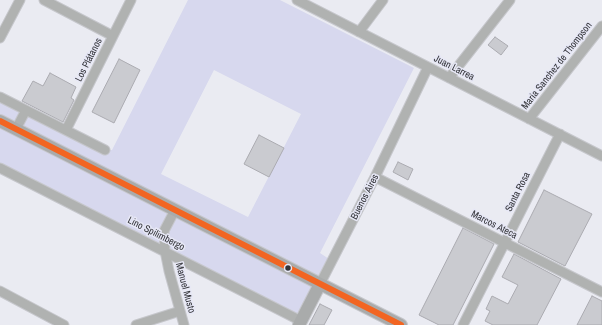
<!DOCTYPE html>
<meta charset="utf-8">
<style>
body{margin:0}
canvas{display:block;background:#eaebf2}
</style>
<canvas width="602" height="325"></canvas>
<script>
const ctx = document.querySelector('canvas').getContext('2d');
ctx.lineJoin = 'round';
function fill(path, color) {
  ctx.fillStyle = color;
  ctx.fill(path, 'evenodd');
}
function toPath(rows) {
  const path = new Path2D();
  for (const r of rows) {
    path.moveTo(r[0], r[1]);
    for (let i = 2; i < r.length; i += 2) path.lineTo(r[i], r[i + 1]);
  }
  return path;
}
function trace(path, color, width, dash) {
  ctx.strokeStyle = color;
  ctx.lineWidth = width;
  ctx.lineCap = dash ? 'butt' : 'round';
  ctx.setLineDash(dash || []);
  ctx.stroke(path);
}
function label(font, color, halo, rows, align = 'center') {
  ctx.font = font + ' "Archivo Narrow",sans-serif';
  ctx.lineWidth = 3;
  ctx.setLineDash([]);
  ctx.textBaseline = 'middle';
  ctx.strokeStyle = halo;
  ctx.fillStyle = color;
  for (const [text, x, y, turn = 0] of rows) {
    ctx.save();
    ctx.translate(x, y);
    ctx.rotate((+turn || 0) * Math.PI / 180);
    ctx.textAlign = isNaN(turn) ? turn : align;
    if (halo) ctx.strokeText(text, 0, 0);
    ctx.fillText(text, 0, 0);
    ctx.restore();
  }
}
fill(toPath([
 [188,0,280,0,414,68,320,253,332,261,301,321,0,168,0,97,105,150,112,150],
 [214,70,301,114,248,217,161,174]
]), '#d7d8ee');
const building = toPath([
 [495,37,508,46,501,55,488,45,495,37],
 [119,59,140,70,114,123,92,112,119,59],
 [50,73,76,87,71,98,74,100,63,122,22,101,33,81,43,86,50,73],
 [259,135,284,148,269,177,244,164,259,135],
 [398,162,413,169,408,180,393,172,398,162],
 [544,190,592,214,565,266,518,242,544,190],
 [463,228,494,244,453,325,439,325,419,315,463,228],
 [514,254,561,279,537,325,493,325,485,321,490,311,486,309,492,296,508,304,518,285,502,277,514,254],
 [592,296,602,301,602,325,577,325,592,296],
 [320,304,332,310,324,325,309,325,320,304]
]);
fill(building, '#cacbd0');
trace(building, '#ababb1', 1);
const minor = toPath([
 [44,0,113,36],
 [297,0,602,156],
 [359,32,383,0],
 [0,38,20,0],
 [449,78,510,0],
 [0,97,105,150],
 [529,119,602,26],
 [16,129,26,110],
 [66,130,131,0],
 [0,168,301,321],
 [375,177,602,292],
 [175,210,164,231,165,251,169,271,184,325],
 [320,284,375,177,428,67],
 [0,291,64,325],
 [136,325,180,311],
 [463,325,560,134]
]);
const major = toPath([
 [0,121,401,325],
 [299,325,320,284]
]);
trace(minor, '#c6c7cc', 11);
trace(major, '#c6c7cc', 14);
trace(minor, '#b0b2b1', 9);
trace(major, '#a9abab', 12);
trace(toPath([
 [0,121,401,325]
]), '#f26522', 6);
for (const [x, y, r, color] of [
 [288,268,3.5,"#333439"]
]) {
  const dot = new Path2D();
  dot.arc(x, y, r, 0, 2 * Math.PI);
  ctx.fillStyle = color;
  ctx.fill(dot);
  trace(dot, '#e7e8f6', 1.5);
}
label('10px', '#333439', '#e7e8f6', [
 ["Los Plátanos",89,60,-63],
 ["Maria Sanchez de Thompson",557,66,-52],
 ["Juan Larrea",454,68,27],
 ["Santa Rosa",518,192,-63],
 ["Buenos Aires",365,197,-63],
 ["Marcos Ateca",494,225,27],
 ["Lino Spilimbergo",156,234,27],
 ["Manuel Musto",185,288,75]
]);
</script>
